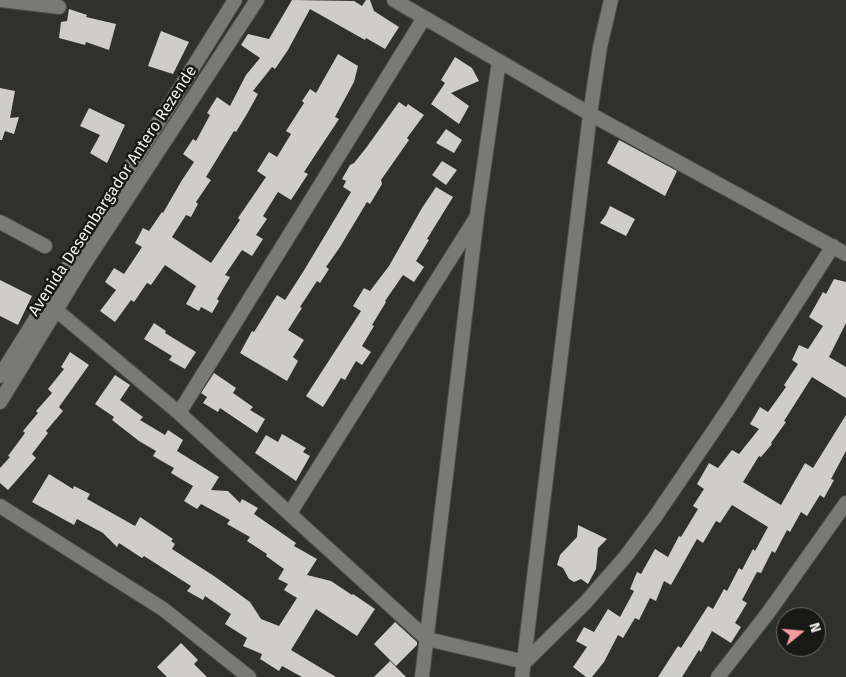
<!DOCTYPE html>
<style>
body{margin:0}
#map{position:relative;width:846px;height:677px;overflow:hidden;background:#30302d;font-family:"Fira Sans",sans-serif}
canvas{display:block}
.north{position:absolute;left:776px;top:607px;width:50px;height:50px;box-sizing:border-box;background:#181817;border:1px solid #6e6e6c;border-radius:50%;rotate:73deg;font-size:14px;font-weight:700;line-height:20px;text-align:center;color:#eeeeec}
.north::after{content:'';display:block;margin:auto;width:18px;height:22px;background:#f59b9d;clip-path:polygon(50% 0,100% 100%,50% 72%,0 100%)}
</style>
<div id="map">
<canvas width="846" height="677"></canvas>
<div class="north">N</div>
</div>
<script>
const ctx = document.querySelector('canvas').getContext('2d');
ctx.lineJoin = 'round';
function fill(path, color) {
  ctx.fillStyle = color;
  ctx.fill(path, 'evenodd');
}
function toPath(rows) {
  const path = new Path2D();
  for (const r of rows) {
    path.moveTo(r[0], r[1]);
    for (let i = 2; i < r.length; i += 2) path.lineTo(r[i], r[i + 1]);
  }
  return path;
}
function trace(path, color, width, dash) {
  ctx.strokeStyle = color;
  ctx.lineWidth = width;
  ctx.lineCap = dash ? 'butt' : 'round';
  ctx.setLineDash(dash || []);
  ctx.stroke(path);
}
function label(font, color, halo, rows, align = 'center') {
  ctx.font = font + ' "Fira Sans",sans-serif';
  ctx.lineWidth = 5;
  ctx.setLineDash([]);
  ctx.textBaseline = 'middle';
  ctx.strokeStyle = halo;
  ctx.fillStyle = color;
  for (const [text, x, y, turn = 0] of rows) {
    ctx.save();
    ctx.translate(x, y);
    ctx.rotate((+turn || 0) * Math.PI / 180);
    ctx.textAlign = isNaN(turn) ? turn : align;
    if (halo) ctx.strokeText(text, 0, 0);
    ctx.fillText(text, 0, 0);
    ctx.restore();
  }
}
fill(toPath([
 [292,0,354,1,362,6,366,0,370,0,374,11,399,27,385,49,366,38,365,40,310,9,288,50,275,69,272,67,253,91,258,94,247,114,236,132,234,131,206,177,211,180,196,202,198,204,191,217,186,215,172,237,211,263,240,220,238,218,266,177,257,171,269,152,277,157,291,134,286,131,304,103,302,101,310,89,316,93,338,54,358,66,354,82,335,117,339,119,304,172,308,174,291,200,278,192,263,216,267,219,256,235,263,239,252,256,242,250,225,275,230,277,217,299,219,301,212,313,201,307,199,311,186,304,196,286,165,265,151,285,147,283,134,302,131,300,115,322,100,311,116,290,105,282,114,268,124,274,142,247,135,243,143,228,149,231,162,212,163,213,182,180,194,162,183,154,193,139,196,141,210,115,207,113,217,97,230,106,246,75,260,58,241,45,248,34,269,39],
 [69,9,87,15,86,17,116,24,109,50,86,42,85,45,59,38,61,22,67,21],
 [161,31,189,42,173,74,148,66],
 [455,57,472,68,479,81,451,93,469,106,459,124,431,104,445,83,441,80],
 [0,88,15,91,10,118,19,117,14,134,5,131,2,140,0,140],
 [399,102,406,107,408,104,424,115,407,138,409,140,381,180,382,184,370,204,367,202,340,247,326,267,329,269,320,283,317,281,300,307,302,308,288,330,304,340,293,357,298,361,287,381,240,353,252,331,254,332,277,295,285,300,303,272,351,192,343,187,346,181,342,179,350,165,354,163,366,148],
 [89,108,125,125,107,163,90,153,100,135,80,126],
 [446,129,462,140,454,153,436,143],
 [619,140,677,171,665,196,607,163],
 [442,161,457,170,446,185,432,175],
 [436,187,453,197,427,239,429,240,416,261,424,267,414,282,403,275,385,301,386,302,372,325,374,326,362,346,371,352,362,365,356,361,345,380,341,378,323,407,306,396,361,311,353,306,364,288,370,291,389,266,422,208],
 [610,206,635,219,626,236,600,223,606,215],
 [834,279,846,282,846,323,829,357,846,367,846,398,812,377,784,421,786,422,771,443,772,444,761,457,759,456,743,482,781,505,805,463,813,468,846,415,846,451,831,479,834,480,824,498,820,495,807,516,801,512,790,532,787,530,775,553,772,551,761,573,757,572,742,600,747,603,735,623,741,627,731,643,712,631,701,652,699,650,682,677,658,677,678,646,681,648,708,606,713,609,724,589,727,591,739,568,742,570,753,549,755,551,768,527,732,505,720,523,716,521,703,543,697,539,671,585,664,581,656,601,650,598,639,620,635,618,623,638,618,635,604,662,592,677,586,677,573,667,587,647,576,641,584,627,594,632,608,609,620,617,634,591,630,589,637,572,641,574,655,549,668,557,679,536,681,537,698,509,693,506,704,489,697,484,709,463,718,468,732,450,739,454,759,429,750,424,760,407,768,412,786,387,784,385,798,364,792,360,799,345,808,349,823,326,809,317,823,292,826,294],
 [0,280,32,296,18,325,0,316],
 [154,323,166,331,165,333,196,352,185,369,169,360,172,356,144,339],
 [70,352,89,365,59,407,63,411,46,431,48,433,32,454,36,458,8,490,0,483,0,468,10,457,8,456,25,433,23,431,38,413,36,411,52,393,48,389,64,369,61,367],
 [214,373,236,388,233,393,253,407,250,410,265,419,257,433,220,408,218,412,203,403,207,397,201,393],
 [115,375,130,385,120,400,143,417,140,420,165,435,168,430,183,440,177,451,219,477,211,490,228,491,240,503,242,499,258,508,254,514,296,543,294,546,317,559,307,575,331,581,352,595,353,594,375,609,357,636,316,609,291,650,336,677,302,677,282,666,279,671,260,659,262,654,243,646,247,638,225,624,231,614,205,596,203,600,187,591,191,586,144,556,142,558,119,543,117,547,103,533,77,519,74,525,32,502,49,474,73,489,74,486,90,494,87,499,135,526,140,517,173,539,171,541,175,544,172,549,214,576,250,602,261,619,279,626,297,598,284,590,288,584,278,579,284,569,266,556,267,554,247,541,250,537,227,524,230,520,201,504,197,509,184,501,193,486,171,473,174,468,153,456,156,451,139,441,112,420,114,417,95,404],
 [282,434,306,448,303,452,310,456,296,481,255,453,266,435,278,442],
 [578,525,607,539,598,548,596,569,588,584,581,579,574,582,569,579,563,568,557,565,560,555,577,537],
 [395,622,417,642,417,645,396,666,374,644],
 [181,643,198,660,194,664,207,677,167,677,157,667],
 [390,661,406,677,374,677]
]), '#cfcdca');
const minor = toPath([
 [1,0,59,7],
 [394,0,590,114,846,254],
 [0,222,45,246],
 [56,310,179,413,427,639,525,662,585,603,626,556,655,517,727,411,833,246],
 [0,376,235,0],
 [0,402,83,266,257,0],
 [179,413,424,18],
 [0,506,163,609,249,677],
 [290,513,476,218],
 [422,677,477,215,499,61],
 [522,677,590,114,600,47,611,0],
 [718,677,768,613,846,503]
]);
trace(minor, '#4b4b49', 16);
trace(minor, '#797976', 14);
label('16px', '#eeeeec', '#181817', [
 ["Avenida Desembargador Antero Rezende",113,191,-57]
]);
</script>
